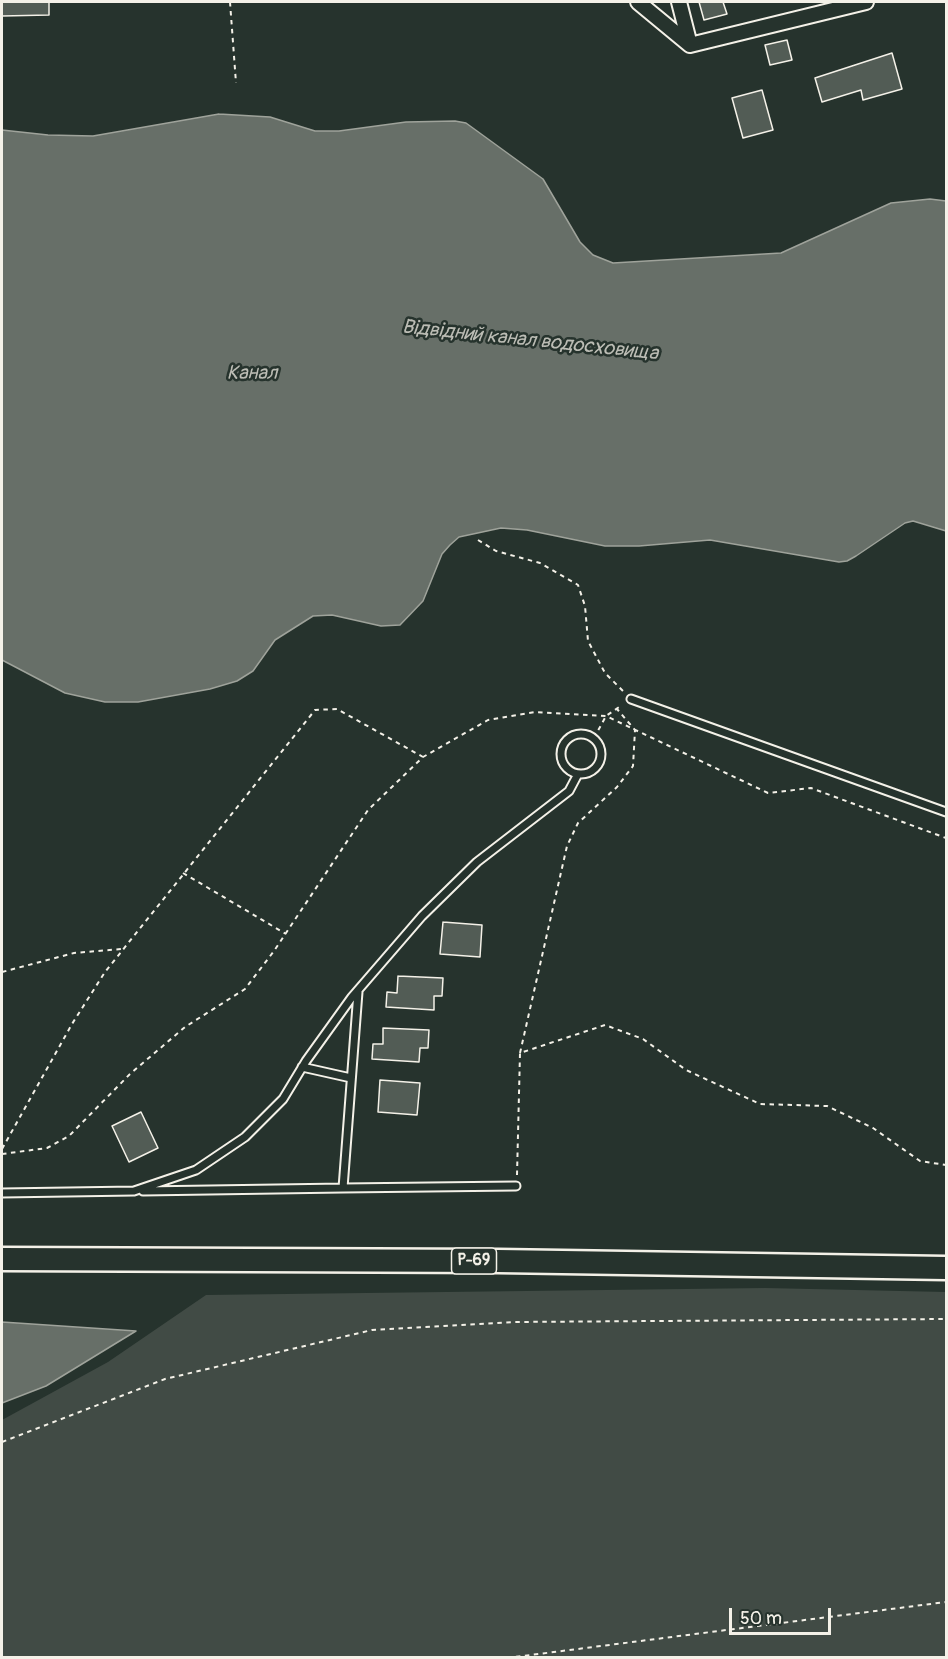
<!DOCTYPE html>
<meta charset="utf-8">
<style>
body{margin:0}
#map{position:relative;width:948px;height:1659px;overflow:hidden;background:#26332d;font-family:Pangolin,sans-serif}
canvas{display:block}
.frame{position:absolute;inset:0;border:3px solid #f4f1e8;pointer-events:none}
.scale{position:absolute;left:729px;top:1608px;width:102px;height:27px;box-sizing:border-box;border:3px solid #f4f1e8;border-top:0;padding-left:8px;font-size:18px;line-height:21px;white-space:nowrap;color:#f4f1e8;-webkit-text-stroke:4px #26332d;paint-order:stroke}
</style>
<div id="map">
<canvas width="948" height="1659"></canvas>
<div class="frame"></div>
<div class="scale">50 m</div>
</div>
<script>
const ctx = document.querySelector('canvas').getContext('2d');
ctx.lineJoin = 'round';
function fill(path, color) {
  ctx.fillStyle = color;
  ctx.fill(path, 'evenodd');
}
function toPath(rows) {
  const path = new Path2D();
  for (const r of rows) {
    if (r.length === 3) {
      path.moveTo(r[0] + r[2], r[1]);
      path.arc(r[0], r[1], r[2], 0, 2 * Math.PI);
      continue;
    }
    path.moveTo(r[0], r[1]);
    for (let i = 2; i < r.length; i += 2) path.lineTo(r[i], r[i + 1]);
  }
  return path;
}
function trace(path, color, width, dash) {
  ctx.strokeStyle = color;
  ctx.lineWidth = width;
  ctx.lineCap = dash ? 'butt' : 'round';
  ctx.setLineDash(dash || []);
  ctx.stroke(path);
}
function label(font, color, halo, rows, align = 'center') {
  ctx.font = font + ' Pangolin,sans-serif';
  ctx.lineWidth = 5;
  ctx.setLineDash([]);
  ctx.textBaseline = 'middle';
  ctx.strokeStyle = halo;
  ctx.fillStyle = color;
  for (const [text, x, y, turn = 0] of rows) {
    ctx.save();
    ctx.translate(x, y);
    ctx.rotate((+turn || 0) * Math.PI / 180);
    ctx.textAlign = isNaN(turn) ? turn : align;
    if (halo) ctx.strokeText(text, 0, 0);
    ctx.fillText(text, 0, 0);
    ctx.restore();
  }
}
fill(toPath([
 [765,1288,946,1292,946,1657,2,1657,2,1420,108,1362,206,1295]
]), '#414b45');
const water = toPath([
 [219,114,270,117,315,131,339,131,406,122,455,121,466,123,543,179,580,242,593,255,613,263,781,253,891,203,930,199,946,201,946,531,913,521,905,523,856,556,847,561,839,562,710,540,639,546,605,546,527,530,501,528,459,537,450,545,442,554,423,601,400,625,381,626,332,615,313,616,275,640,253,671,237,681,210,689,138,702,105,702,65,693,2,660,2,130,48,135,93,136,219,114],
 [2,1322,136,1331,46,1386,2,1403,2,1322]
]);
fill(water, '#676f68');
trace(water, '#9fa39b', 1.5);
const building = toPath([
 [2,2,49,2,49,15,2,16,2,2],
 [699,2,723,2,727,14,704,20,699,2],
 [787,40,792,60,770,65,765,45,787,40],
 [892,53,902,89,863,100,861,90,822,102,815,78,892,53],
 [762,90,773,130,743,138,732,98,762,90],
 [443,922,482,925,480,957,440,954,443,922],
 [398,976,443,978,442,996,434,996,434,1010,386,1007,387,992,397,993,398,976],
 [383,1028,429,1030,428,1048,420,1048,419,1062,372,1059,373,1044,383,1044,383,1028],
 [380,1080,420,1083,417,1115,378,1112,380,1080],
 [141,1112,158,1148,129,1162,112,1126,141,1112]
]);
fill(building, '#525c55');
trace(building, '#f4f1e8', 1.5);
const service = toPath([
 [631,699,946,812],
 [581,754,20],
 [302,1067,351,1078],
 [343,1188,516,1186],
 [143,1191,343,1188,358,992],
 [2,1193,134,1191,196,1170,245,1137,283,1099,306,1061,352,997,422,916,477,862,569,791,578,774]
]);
const minor = toPath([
 [638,2,690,45,866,2],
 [679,2,690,45]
]);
const primary = toPath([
 [2,1259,498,1261,946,1268]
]);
trace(service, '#f4f1e8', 11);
trace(minor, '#f4f1e8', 18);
trace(primary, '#f4f1e8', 27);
trace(toPath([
 [230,2,236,83],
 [478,540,496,551,540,563,578,585,585,606,588,641,605,673,624,692],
 [594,738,606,716,622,705],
 [183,873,286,934],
 [2,972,74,953,122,949],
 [520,1053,567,846,578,823,617,787,633,766,635,730,617,709],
 [2,1149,72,1024,105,972,315,710,337,709,423,757],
 [2,1154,47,1148,69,1136,130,1074,185,1027,245,989,274,951,368,810,423,757,488,720,535,712,606,716,768,793,811,788,946,838],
 [517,1175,520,1053,605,1025,643,1039,686,1070,760,1104,827,1106,873,1128,920,1161,946,1165],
 [2,1442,165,1379,372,1330,514,1322,946,1319],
 [507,1658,946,1602]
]), '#f4f1e8', 2, [4.5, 4.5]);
trace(service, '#26332d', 7);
trace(minor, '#26332d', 14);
trace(primary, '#26332d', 22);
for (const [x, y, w] of [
 [474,1261,45]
]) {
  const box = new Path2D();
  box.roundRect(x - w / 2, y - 13, w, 26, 4.5);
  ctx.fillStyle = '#26332d';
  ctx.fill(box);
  trace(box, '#f4f1e8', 1.5);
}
label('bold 16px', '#f4f1e8', null, [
 ["Р-69",474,1261]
]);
label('italic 20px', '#bcbdb5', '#26332d', [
 ["Відвідний канал водосховища",530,341,6],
 ["Канал",252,374]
]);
</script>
